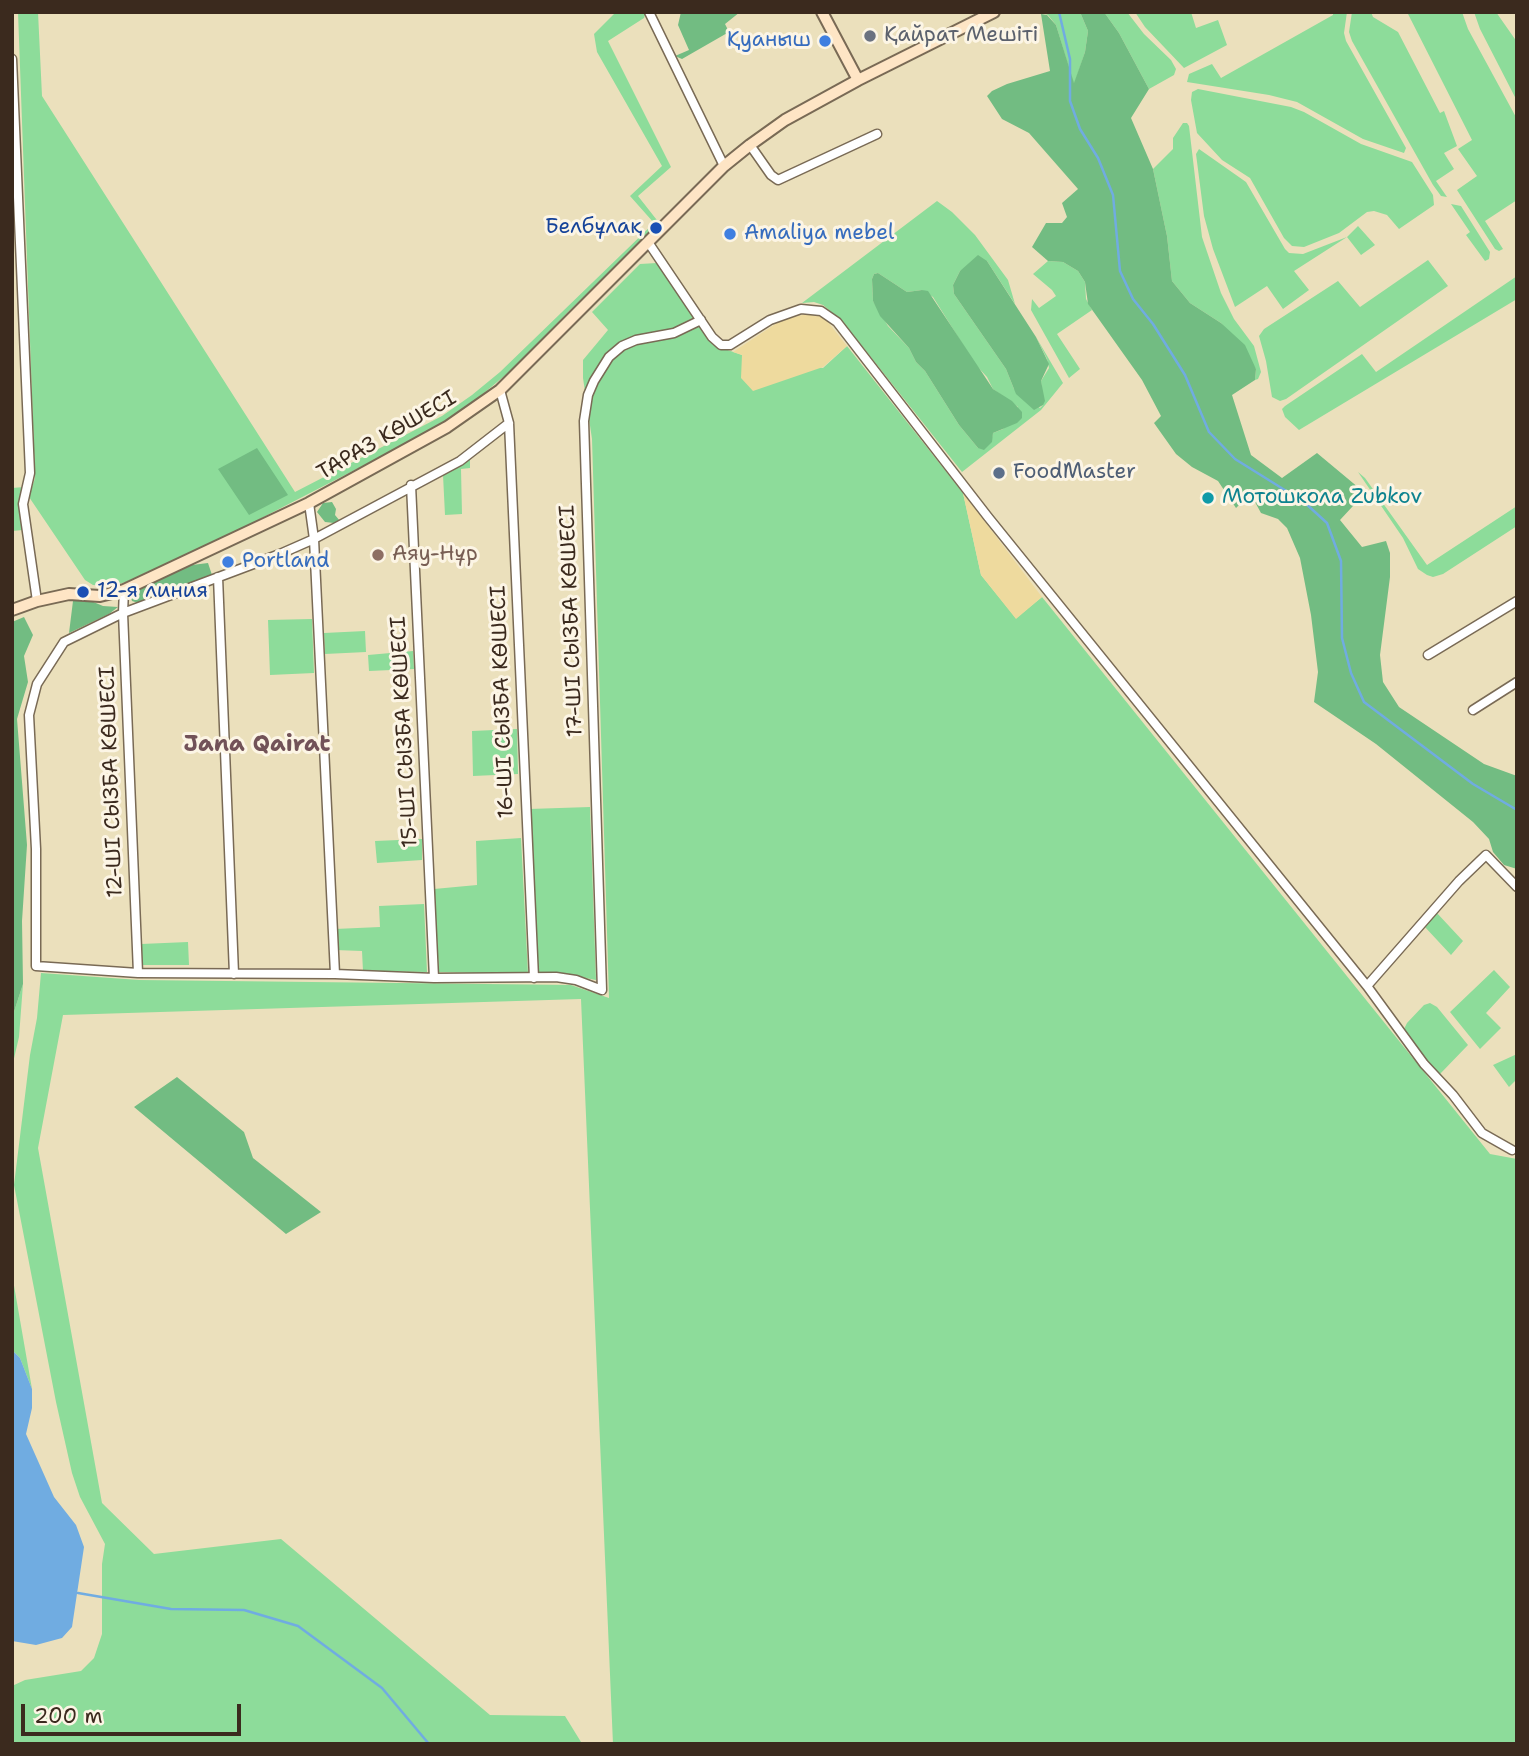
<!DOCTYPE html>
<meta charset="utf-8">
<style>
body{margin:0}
#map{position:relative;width:1529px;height:1756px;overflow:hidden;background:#ebe0bc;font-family:"Shantell Sans",sans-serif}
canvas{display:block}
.frame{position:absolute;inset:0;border:14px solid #3b2a1e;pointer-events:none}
.scale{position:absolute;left:21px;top:1704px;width:220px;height:32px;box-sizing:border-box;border:4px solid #3b2a1e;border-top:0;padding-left:9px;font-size:21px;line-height:24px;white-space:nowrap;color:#3b2a1e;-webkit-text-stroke:5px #fcf5e5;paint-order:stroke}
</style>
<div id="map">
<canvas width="1529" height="1756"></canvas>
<div class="frame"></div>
<div class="scale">200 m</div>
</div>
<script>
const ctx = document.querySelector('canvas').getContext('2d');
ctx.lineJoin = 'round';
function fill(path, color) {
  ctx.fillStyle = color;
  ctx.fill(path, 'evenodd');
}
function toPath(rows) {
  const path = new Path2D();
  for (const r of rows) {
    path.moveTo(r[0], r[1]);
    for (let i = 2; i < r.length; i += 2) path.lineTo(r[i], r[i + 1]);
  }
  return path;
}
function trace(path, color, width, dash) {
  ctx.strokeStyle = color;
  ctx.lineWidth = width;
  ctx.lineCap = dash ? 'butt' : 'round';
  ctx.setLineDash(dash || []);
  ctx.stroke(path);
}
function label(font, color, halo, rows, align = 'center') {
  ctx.font = font + ' "Shantell Sans",sans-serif';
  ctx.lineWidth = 6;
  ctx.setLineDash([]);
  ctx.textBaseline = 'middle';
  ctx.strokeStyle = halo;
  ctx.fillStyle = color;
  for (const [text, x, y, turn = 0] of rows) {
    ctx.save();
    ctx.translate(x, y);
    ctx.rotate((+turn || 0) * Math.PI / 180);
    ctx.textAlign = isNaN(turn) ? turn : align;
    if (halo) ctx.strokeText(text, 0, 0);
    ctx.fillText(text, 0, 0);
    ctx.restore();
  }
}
fill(toPath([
 [18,12,38,12,42,96,295,492,442,416,472,395,500,372,654,223,630,196,662,166,597,52,594,34,616,12,646,12,644,18,608,41,671,167,638,196,660,224,569,311,515,367,465,409,409,442,246,526,126,582,111,586,93,585,85,580,29,497,35,478],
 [1040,12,1080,12,1088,31,1085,52,1074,85,1056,25,1048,15],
 [1104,12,1127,12,1144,34,1171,60,1176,69,1174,75,1149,89,1119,33],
 [1135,12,1191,12,1196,28,1218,20,1227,45,1184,68,1145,27],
 [1333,12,1347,12,1344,33,1346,41,1406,148,1404,153,1363,139,1297,102,1269,95,1187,82,1189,74,1212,64,1221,78,1333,15],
 [1352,12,1371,12,1373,17,1398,32,1440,113,1444,111,1457,146,1444,153,1454,169,1436,181,1447,197,1441,196,1433,185,1352,41,1349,32],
 [1407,12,1462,12,1468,29,1517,119,1517,200,1485,221,1503,249,1499,251,1495,249,1457,190,1477,176,1458,149,1472,140],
 [1474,12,1496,12,1517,42,1517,101,1480,29],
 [1198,89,1291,107,1304,112,1361,144,1412,162,1433,195,1434,205,1399,229,1387,215,1374,211,1367,212,1339,233,1304,247,1292,246,1284,238,1250,178,1222,160,1197,133,1191,100,1192,92],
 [1183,123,1187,123,1189,126,1202,237,1221,293,1234,319,1254,346,1261,372,1258,379,1255,380,1256,369,1221,323,1190,303,1172,281,1167,236,1153,169,1173,149,1173,138],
 [1199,149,1246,182,1285,249,1289,253,1303,254,1347,237,1358,226,1375,245,1361,255,1347,237,1294,271,1309,290,1283,309,1267,286,1235,307,1213,249,1204,216,1196,154],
 [937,201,952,212,975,235,1008,280,1015,304,987,261,960,271,953,285,954,294,1006,369,1014,389,1040,408,1043,405,1041,381,1049,368,1047,359,1036,337,1063,383,1041,410,962,472,843,322,823,305,814,302,802,303],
 [878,273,907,292,922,290,933,297,975,364,987,377,993,389,1018,407,1003,429,993,433,991,442,978,448,959,425,925,371,916,362,909,348,888,326,873,301,872,279,874,274],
 [1451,204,1461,206,1490,252,1489,259,1485,261,1466,235,1470,232],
 [1428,260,1448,286,1286,399,1280,401,1272,397,1266,361,1259,336,1264,329,1338,281,1360,307],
 [1048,261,1063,262,1078,271,1085,282,1086,299,1092,310,1057,334,1080,369,1069,378,1031,310,1032,299,1039,308,1056,296,1052,290,1033,274],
 [657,263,713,345,742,355,823,368,847,346,963,493,981,575,1016,618,1042,597,1490,1154,1517,1159,1517,1744,613,1744,581,999,63,1015,38,1148,102,1503,154,1554,281,1539,490,1715,565,1716,581,1742,592,1744,12,1744,12,1686,25,1680,81,1671,94,1658,102,1634,102,1564,105,1544,80,1497,72,1473,56,1402,14,1185,30,1055,37,1018,41,973,139,980,571,985,609,998,592,439,583,378,583,360,608,330,592,312,640,264],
 [1517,276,1517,299,1299,430,1285,417,1282,409,1285,406,1362,354,1376,372],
 [470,459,470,468,461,469,462,514,445,515,443,475],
 [1358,472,1365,478,1427,565,1517,506,1517,526,1443,574,1433,577,1427,575,1418,569,1403,538],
 [24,487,18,502,23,530,12,531,12,488],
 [312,619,314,673,270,675,268,620],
 [365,631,366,652,325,654,324,633],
 [413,651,414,669,369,671,368,655],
 [517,729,518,774,473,776,472,731],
 [590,807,596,980,559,973,538,974,529,809],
 [521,838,528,974,439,972,434,889,477,885,476,841],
 [422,839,422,860,377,863,375,841],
 [424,904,427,972,363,971,362,951,335,950,335,929,380,927,379,906],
 [1436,912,1463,941,1451,955,1424,926],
 [188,942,189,965,142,965,141,944],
 [1494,970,1510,987,1486,1013,1501,1028,1480,1049,1450,1012],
 [23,984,19,1037,12,1067,12,1018],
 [1430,1003,1437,1007,1468,1045,1440,1074,1433,1070,1404,1029,1407,1023,1424,1005],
 [1517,1054,1517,1079,1509,1087,1493,1065],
 [12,1274,32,1389,20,1358,12,1350]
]), '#8ddc9a');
fill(toPath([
 [681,12,740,12,725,24,729,32,682,59,675,56,689,50,678,25],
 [1080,12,1104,12,1119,33,1149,89,1131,118,1153,169,1167,236,1172,281,1190,303,1221,323,1245,345,1256,369,1255,380,1232,395,1251,455,1282,478,1317,453,1365,493,1340,520,1362,547,1386,541,1390,553,1390,577,1380,655,1383,682,1399,707,1484,764,1517,776,1517,869,1504,865,1493,852,1489,839,1473,822,1376,744,1314,702,1318,672,1311,615,1300,558,1287,528,1278,519,1261,513,1255,502,1250,499,1245,499,1236,508,1218,481,1192,467,1176,454,1154,423,1161,416,1142,380,1088,304,1085,282,1078,271,1063,262,1048,261,1032,247,1046,223,1062,223,1067,217,1062,203,1078,189,1029,133,1002,119,987,96,992,91,1007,84,1050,71,1041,14,1047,15,1056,25,1074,83,1085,52,1088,31],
 [978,255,987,261,1036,337,1049,364,1041,381,1045,401,1043,405,1034,410,1016,394,1006,369,954,294,953,285,960,271],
 [878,273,907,292,922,290,928,291,993,389,1012,401,1022,412,1022,418,1017,423,993,433,992,442,984,450,978,448,959,425,925,371,916,362,909,348,880,316,873,301,872,279,874,274],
 [257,448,288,495,249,515,218,469],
 [332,502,336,509,335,515,340,521,334,523,325,522,317,512,323,503],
 [208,563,212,575,138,603,132,601,130,593,192,565],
 [73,601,91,601,103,606,118,607,109,614,69,633],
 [24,617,33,635,24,656,28,682,17,719,27,845,22,921,23,984,12,1018,12,622],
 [177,1077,244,1132,253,1158,321,1212,286,1234,134,1107]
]), '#72bc82');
fill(toPath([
 [810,313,824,317,847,346,823,367,753,391,741,378,742,355,733,352,780,321],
 [963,493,1042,597,1016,619,981,575]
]), '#eeda9e');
fill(toPath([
 [12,1350,20,1358,32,1389,32,1408,26,1434,54,1497,76,1525,84,1547,72,1627,62,1638,36,1645,12,1641]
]), '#70ace1');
trace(toPath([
 [1059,12,1070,59,1070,101,1080,129,1098,158,1113,195,1120,271,1133,299,1153,324,1185,375,1209,432,1235,459,1304,502,1327,523,1341,561,1342,638,1351,673,1364,702,1473,784,1517,810],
 [78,1593,171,1609,244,1610,298,1626,382,1688,429,1744]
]), '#70ace1', 2.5);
const street = toPath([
 [649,12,724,166],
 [12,59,30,473,23,504,37,601],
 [750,145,771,175,778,180,877,134],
 [648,242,712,337,721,345,730,345,770,320,801,309,821,311,837,322,988,517,1367,986,1424,1064,1453,1095,1482,1133,1512,1150],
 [500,390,509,423,534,978],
 [509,423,460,461,314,539,280,554,123,613,64,642,37,684,29,715,36,849,36,966,138,973,335,974,434,978,556,977,576,980,602,990,584,421,588,395,594,381,609,357,622,346,636,340,674,333,701,320],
 [411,485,434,978],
 [309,503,314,539,335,974],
 [218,577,234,974],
 [124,590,123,613,138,973],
 [1428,655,1517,601],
 [1473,710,1517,682],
 [1367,986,1459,881,1486,855,1517,887]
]);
const secondary = toPath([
 [822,12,858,80],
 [12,610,37,601,69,594,100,596,124,590,309,503,447,427,500,390,724,166,750,145,785,120,858,80,994,12]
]);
trace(street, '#796a55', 11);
trace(secondary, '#796a55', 14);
trace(street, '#fff', 8);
trace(secondary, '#fee5c5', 10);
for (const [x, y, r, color] of [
 [870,36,7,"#6b7280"],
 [825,41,7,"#3f7fe0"],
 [656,228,7,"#1a4fb4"],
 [730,234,7,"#3f7fe0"],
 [999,473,7,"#5c6f8a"],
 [1208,498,7,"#0f9aa8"],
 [378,555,7,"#8d6e63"],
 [228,562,7,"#3f7fe0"],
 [83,592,7,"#1a4fb4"]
]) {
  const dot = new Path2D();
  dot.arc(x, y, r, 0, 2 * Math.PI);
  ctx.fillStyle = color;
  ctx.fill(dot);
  trace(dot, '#fcf5e5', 2.5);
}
label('21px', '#5b616d', '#fcf5e5', [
 ["Қайрат Мешіті",884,36]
], 'left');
label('21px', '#366cbe', '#fcf5e5', [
 ["Қуаныш",811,41,"right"],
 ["Amaliya mebel",744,234],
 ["Portland",242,562]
], 'left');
label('21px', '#164399', '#fcf5e5', [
 ["Белбұлақ",642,228],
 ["12-я линия",97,592,"left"]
], 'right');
label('21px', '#3b2a1e', '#fcf5e5', [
 ["ТАРАЗ КӨШЕСІ",387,436,-30],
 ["17-ШІ СЫЗБА КӨШЕСІ",572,621,-92],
 ["16-ШІ СЫЗБА КӨШЕСІ",503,702,-92],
 ["15-ШІ СЫЗБА КӨШЕСІ",405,732,-93],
 ["12-ШІ СЫЗБА КӨШЕСІ",112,782,-92]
]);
label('21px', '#4e5e75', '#fcf5e5', [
 ["FoodMaster",1013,473]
], 'left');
label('21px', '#0d838f', '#fcf5e5', [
 ["Мотошкола Zubkov",1222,498]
], 'left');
label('21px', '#785e54', '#fcf5e5', [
 ["Аяу-Нұр",392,555]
], 'left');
label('bold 23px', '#725258', '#fcf5e5', [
 ["Jana Qairat",257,745]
]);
</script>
